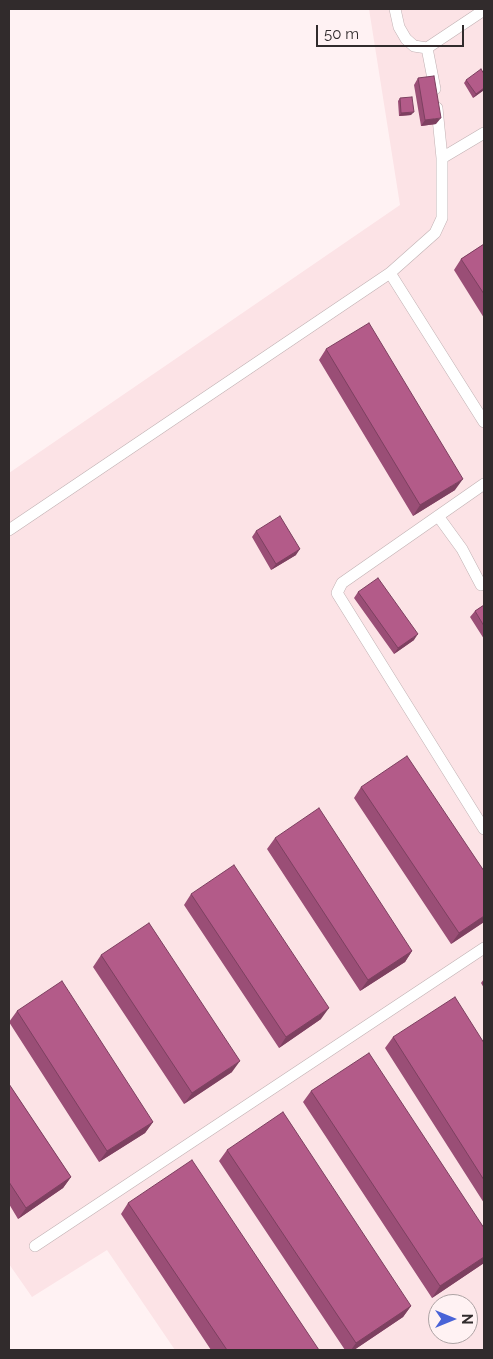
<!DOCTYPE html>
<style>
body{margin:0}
#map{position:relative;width:493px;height:1359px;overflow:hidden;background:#fff2f3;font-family:Raleway,sans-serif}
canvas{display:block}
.frame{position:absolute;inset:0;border:10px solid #312b2c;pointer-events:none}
.north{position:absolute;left:428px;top:1294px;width:50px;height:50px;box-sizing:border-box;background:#fff2f3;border:1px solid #ada2a3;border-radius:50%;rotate:90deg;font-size:14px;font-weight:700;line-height:20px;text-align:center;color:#312b2c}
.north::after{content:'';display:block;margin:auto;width:18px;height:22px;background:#4963d7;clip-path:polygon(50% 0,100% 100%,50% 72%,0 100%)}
.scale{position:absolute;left:316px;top:25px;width:148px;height:22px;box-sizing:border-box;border:2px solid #312b2c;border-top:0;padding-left:6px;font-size:15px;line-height:18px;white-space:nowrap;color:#312b2c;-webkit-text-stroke:4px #fff2f3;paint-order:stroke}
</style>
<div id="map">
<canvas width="493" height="1359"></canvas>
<div class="frame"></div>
<div class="north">N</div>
<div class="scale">50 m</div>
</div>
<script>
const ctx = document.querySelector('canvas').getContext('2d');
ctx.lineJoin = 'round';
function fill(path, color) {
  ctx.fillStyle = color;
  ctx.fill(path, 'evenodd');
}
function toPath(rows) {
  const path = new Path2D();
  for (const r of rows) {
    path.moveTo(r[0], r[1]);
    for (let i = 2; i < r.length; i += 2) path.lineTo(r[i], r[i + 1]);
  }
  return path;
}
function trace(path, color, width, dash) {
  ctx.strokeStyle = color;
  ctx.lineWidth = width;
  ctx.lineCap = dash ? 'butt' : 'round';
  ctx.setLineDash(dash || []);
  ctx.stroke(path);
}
fill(toPath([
 [369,9,484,9,484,1350,175,1350,107,1250,32,1297,9,1264,9,473,400,205],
 [438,1304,468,1304,468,1334,438,1334]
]), '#fce3e6');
const service = toPath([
 [395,9,399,27,406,39,414,46,427,48,435,89],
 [427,48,484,10],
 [442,158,484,133],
 [390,273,484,422],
 [484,484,342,583,337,593,484,829],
 [438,516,462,549,481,585],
 [9,530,390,273,435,233,442,218,442,158,437,108],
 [35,1246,484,948]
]);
trace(service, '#c1b1b3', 12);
trace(service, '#fff', 11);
fill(toPath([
 [484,74,484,90,473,98,464,83,466,80],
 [418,78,436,124,421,126,414,85],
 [400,98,411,115,399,116,398,101],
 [484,244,484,318,454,270,461,259],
 [326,349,455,490,413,516,319,360],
 [256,531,296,555,271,570,252,537],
 [358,592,414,640,394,654,354,598],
 [484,605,484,639,470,617,475,611],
 [361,787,484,922,451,944,354,798],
 [275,838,412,951,405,962,360,991,267,849],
 [191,894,321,1019,279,1048,184,905],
 [101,955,232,1072,184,1104,93,967],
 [484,979,484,988,481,983],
 [17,1011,153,1122,145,1133,99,1162,9,1022],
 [393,1037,484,1043,484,1203,385,1048],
 [9,1084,71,1177,63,1188,18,1219,9,1204],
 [311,1091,484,1228,484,1263,432,1298,303,1102],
 [227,1150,411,1306,403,1317,354,1350,345,1350,219,1161],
 [128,1203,319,1350,211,1350,121,1214]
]), '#9a4e76');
fill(toPath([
 [484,88,484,90,473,98,476,94],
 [414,112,411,115,399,116,401,113],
 [441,118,436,124,421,126,425,120],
 [463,479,455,490,413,516,420,505],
 [300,549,296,555,271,570,276,564],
 [418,634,414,640,394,654,398,648],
 [484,916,484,922,451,944,459,933],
 [412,951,405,962,360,991,368,980],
 [329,1008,321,1019,279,1048,286,1037],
 [240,1061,232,1072,184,1104,192,1093],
 [153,1122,145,1133,99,1162,107,1151],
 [71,1177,63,1188,18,1219,26,1208],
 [484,1257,484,1263,432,1298,440,1286],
 [411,1306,403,1317,354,1350,351,1350,356,1343]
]), '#7d4060');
const building = toPath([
 [481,69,484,74,484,88,476,94,466,80,481,69],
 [434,76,441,118,425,120,418,78,434,76],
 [412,97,414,112,401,113,400,98,412,97],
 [484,244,484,294,461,259,484,244],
 [369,323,463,479,420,505,326,349,369,323],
 [280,516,300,549,276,564,256,531,280,516],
 [378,578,418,634,398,648,358,592,378,578],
 [484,605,484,626,475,611,484,605],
 [407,756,484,871,484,916,459,933,361,787,407,756],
 [319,808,412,951,368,980,275,838,319,808],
 [234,865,329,1008,286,1037,191,894,234,865],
 [149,923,240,1061,192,1093,101,955,149,923],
 [62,981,153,1122,107,1151,17,1011,62,981],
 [455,997,484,1043,484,1180,393,1037,455,997],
 [369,1053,484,1228,484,1257,440,1286,311,1091,369,1053],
 [9,1084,71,1177,26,1208,9,1182,9,1084],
 [283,1112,411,1306,356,1343,227,1150,283,1112],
 [192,1160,319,1350,227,1350,128,1203,192,1160]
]);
fill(building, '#b35b89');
trace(building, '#7d4060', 1);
</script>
